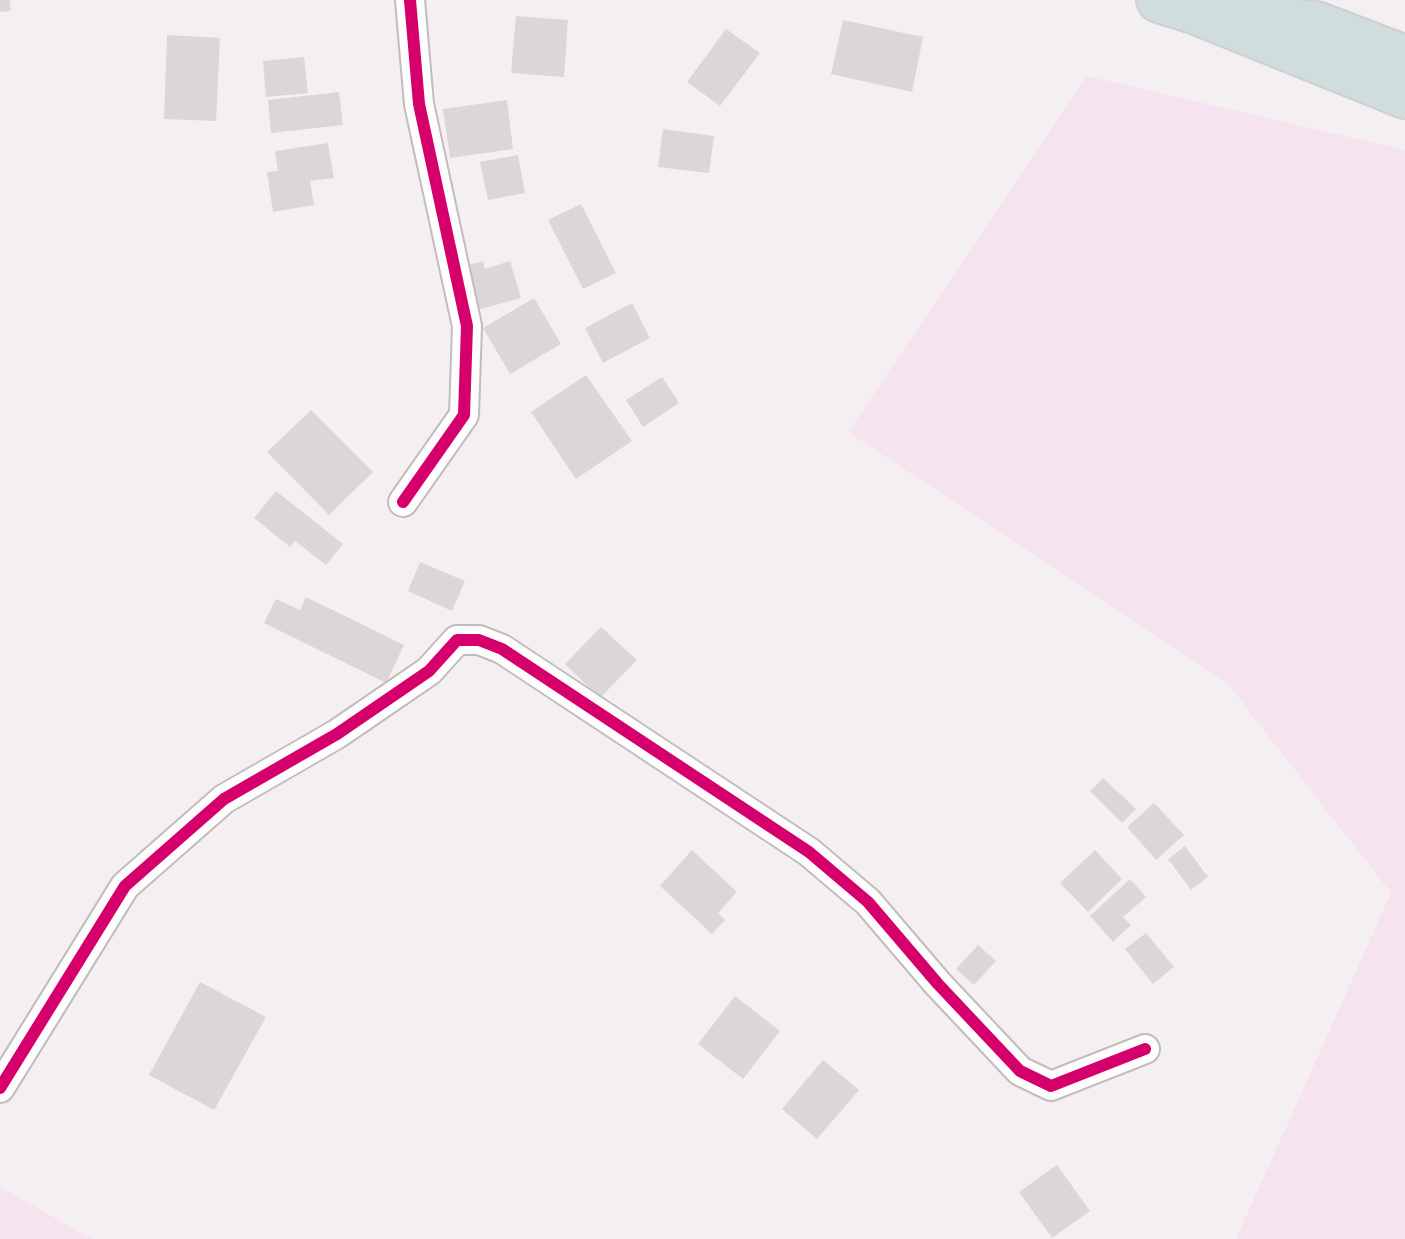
<!DOCTYPE html>
<style>
body{margin:0}
canvas{display:block;background:#f4f0f2}
</style>
<canvas width="1405" height="1239"></canvas>
<script>
const ctx = document.querySelector('canvas').getContext('2d');
ctx.lineJoin = 'round';
function fill(path, color) {
  ctx.fillStyle = color;
  ctx.fill(path, 'evenodd');
}
function toPath(rows) {
  const path = new Path2D();
  for (const r of rows) {
    path.moveTo(r[0], r[1]);
    for (let i = 2; i < r.length; i += 2) path.lineTo(r[i], r[i + 1]);
  }
  return path;
}
function trace(path, color, width, dash) {
  ctx.strokeStyle = color;
  ctx.lineWidth = width;
  ctx.lineCap = dash ? 'butt' : 'round';
  ctx.setLineDash(dash || []);
  ctx.stroke(path);
}
fill(toPath([
 [1087,76,1405,150,1405,1239,1236,1239,1391,893,1227,683,848,432],
 [0,1187,92,1239,0,1239]
]), '#f5e3ef');
fill(toPath([
 [0,0,10,0,11,11,0,12],
 [516,16,568,20,564,77,511,73],
 [843,20,923,37,912,92,831,74],
 [726,29,760,53,720,106,687,82],
 [167,35,220,38,216,121,164,119],
 [304,57,308,93,266,97,263,61],
 [339,92,343,125,271,133,268,100],
 [507,100,513,149,450,158,443,109],
 [663,129,714,136,709,173,658,167],
 [328,143,334,178,310,181,314,205,273,212,267,172,278,171,275,151],
 [518,155,525,193,488,200,480,162],
 [581,204,616,273,583,289,548,220],
 [483,261,485,269,510,261,521,298,470,312,458,268],
 [534,298,561,344,510,374,483,328],
 [632,303,650,338,603,363,585,328],
 [586,375,632,441,576,479,531,412],
 [662,377,679,403,643,427,626,400],
 [311,410,373,472,329,515,267,452],
 [276,491,343,544,326,565,295,541,290,547,254,518],
 [420,562,465,581,452,611,408,591],
 [306,597,404,645,386,683,264,623,276,599,300,610],
 [601,627,637,660,600,698,565,664],
 [1103,778,1136,809,1122,823,1090,791],
 [1154,803,1184,835,1156,860,1127,827],
 [1185,846,1208,877,1191,890,1168,859],
 [692,850,737,892,718,913,725,920,712,934,660,886],
 [1095,850,1122,879,1088,912,1060,883],
 [1130,879,1146,897,1123,917,1131,925,1113,942,1090,916],
 [1146,933,1174,967,1153,984,1125,949],
 [978,945,996,961,974,985,956,969],
 [200,982,266,1017,214,1110,149,1075],
 [735,996,780,1031,743,1079,698,1044],
 [823,1060,859,1090,817,1139,782,1109],
 [1057,1165,1090,1211,1052,1238,1019,1192]
]), '#dbd7d9');
const street = toPath([
 [403,502,464,415,467,326,419,104,410,0],
 [0,1088,125,886,224,799,337,734,429,671,457,640,479,640,502,649,809,852,868,902,938,984,1020,1071,1051,1086,1145,1049]
]);
const highway = toPath([
 [1159,0,1194,11,1405,96],
 [1240,16,1316,24,1405,58]
]);
trace(street, '#c1bdbf', 32);
trace(highway, '#d1ced0', 48);
trace(street, '#fdfdfd', 28);
trace(highway, '#cfddde', 44);
trace(toPath([
 [403,502,464,415,467,326,419,104,410,0],
 [0,1088,125,886,224,799,337,734,429,671,457,640,479,640,502,649,809,852,868,902,938,984,1020,1071,1051,1086,1145,1049]
]), '#d6006c', 12);
</script>
